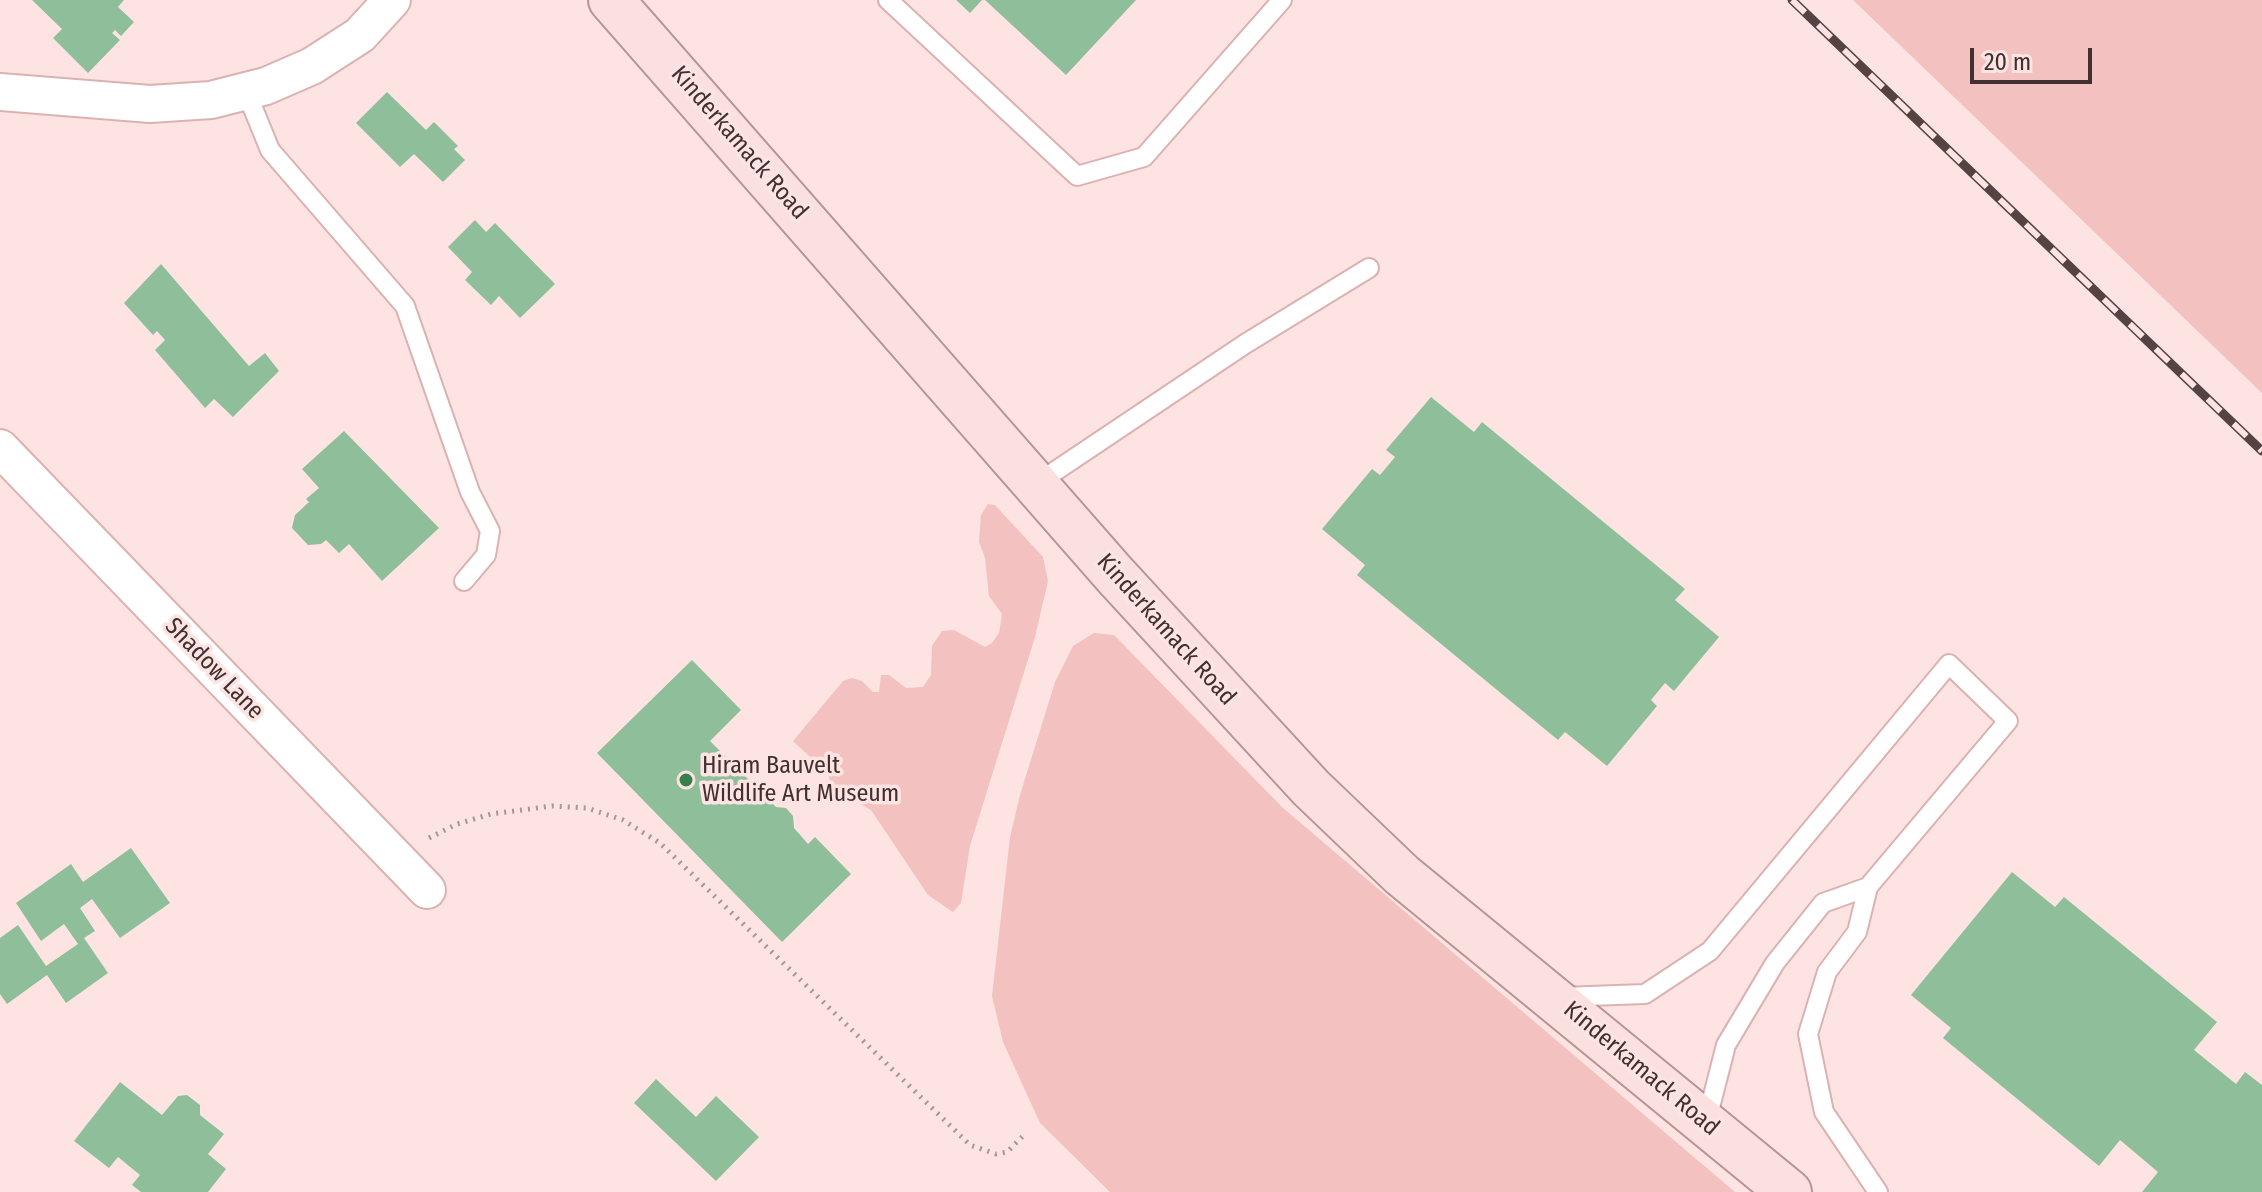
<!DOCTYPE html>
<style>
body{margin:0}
#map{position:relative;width:2262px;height:1192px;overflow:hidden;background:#fde3e2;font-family:"Fira Sans Condensed",sans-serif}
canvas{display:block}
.scale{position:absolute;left:1970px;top:48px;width:122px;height:36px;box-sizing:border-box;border:4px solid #40302f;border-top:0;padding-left:10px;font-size:24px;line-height:28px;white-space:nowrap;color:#40302f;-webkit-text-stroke:6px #fde3e2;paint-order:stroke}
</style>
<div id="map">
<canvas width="2262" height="1192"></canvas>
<div class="scale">20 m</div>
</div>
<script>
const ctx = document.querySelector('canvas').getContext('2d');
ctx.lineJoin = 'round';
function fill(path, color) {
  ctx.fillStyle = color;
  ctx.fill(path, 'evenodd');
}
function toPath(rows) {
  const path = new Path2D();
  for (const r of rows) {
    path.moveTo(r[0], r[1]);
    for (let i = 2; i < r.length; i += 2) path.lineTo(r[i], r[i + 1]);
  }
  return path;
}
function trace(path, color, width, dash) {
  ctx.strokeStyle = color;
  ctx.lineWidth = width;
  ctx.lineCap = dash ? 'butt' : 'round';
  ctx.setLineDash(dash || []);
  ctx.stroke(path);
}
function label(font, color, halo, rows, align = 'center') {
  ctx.font = font + ' "Fira Sans Condensed",sans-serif';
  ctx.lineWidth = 7;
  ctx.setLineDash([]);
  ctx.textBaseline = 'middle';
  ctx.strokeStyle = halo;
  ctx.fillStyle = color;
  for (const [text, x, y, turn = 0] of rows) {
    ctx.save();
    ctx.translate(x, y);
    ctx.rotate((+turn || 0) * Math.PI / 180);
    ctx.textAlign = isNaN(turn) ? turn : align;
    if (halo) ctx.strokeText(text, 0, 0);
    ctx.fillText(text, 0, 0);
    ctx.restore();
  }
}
fill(toPath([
 [1853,0,2262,0,2262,393],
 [988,504,995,505,1043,557,1048,581,1035,637,970,846,961,903,953,912,928,895,871,810,834,789,827,773,793,741,843,681,852,678,862,681,873,692,879,692,881,675,889,675,906,688,923,687,931,675,932,646,942,631,954,630,985,647,992,643,999,633,1002,614,989,596,985,558,979,542,981,515],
 [1094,633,1114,635,1283,808,1735,1192,1110,1192,1040,1123,1003,1042,992,996,1010,837,1020,795,1055,682,1073,646]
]), '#f3c2c0');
fill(toPath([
 [32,0,124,0,118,7,134,22,121,36,115,30,112,33,120,40,88,73,53,38,62,29],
 [956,0,982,0,970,13],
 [985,0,1136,0,1066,75],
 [387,92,426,130,434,122,458,146,454,149,465,160,443,182,414,154,400,167,356,123],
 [475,220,486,232,495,223,555,284,520,318,499,296,491,305,465,280,472,272,448,247],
 [161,264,249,366,265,353,279,371,233,417,214,399,205,408,155,350,165,340,157,331,153,335,124,303],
 [1431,397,1474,432,1482,422,1685,589,1675,600,1719,637,1674,691,1665,683,1651,700,1657,706,1607,766,1565,732,1558,740,1357,575,1365,565,1322,529,1372,469,1380,475,1395,457,1386,450],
 [344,431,439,528,382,581,349,544,339,553,326,540,321,544,308,545,292,528,295,515,309,502,306,499,319,488,302,469],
 [692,660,741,710,710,741,776,807,786,808,793,816,794,828,808,844,815,837,851,874,782,942,597,753],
 [131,848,170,903,120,938,92,899,80,908,95,931,84,938,108,973,66,1003,47,975,7,1004,0,994,0,938,18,925,46,966,78,944,64,924,41,941,16,903,71,864,83,882],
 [2012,872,2055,907,2064,897,2217,1022,2194,1050,2236,1084,2245,1072,2262,1085,2262,1192,2142,1192,2158,1172,2120,1140,2099,1166,1943,1038,1951,1028,1911,995],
 [656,1079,696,1117,716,1096,759,1137,716,1181,634,1103],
 [120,1082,162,1115,178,1096,187,1095,200,1105,200,1115,224,1134,208,1154,226,1169,208,1192,141,1192,132,1185,140,1175,118,1157,109,1168,74,1141]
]), '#8fbe9a');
const lane = toPath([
 [888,0,1077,176,1144,157,1282,0],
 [246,91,270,150,405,306,470,492,490,531,486,555,464,581],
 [1036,484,1245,344,1369,268],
 [1561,997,1645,994,1710,951,1949,664,2008,721,1868,887,1857,932,1827,972,1808,1034,1824,1112,1878,1192],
 [1706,1123,1726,1045,1775,963,1823,903,1868,887]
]);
const street = toPath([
 [0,92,150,104,211,100,266,86,312,66,360,35,392,0],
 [0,448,427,890]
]);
const primary = toPath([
 [611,0,1115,575,1311,788,1402,875,1789,1192]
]);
trace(lane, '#dbb2b1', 22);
trace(street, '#dbb2b1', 40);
trace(primary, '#b69594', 48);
trace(toPath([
 [429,838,457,824,491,814,552,806,587,808,623,820,660,843,970,1145,996,1154,1007,1152,1025,1134]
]), '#ab9594', 5, [2, 6]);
trace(lane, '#fff', 18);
trace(street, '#fff', 36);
trace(primary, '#fae0df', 44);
const rail = toPath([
 [1792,0,2262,451]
]);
trace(rail, '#544342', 9);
trace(rail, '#fde3e2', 6, [18]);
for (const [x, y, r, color] of [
 [686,780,8,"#36804e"]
]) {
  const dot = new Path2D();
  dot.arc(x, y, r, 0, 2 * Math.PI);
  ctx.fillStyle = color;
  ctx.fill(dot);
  trace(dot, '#fde3e2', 3);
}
label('24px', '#40302f', '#fde3e2', [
 ["Kinderkamack Road",739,143,49],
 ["Kinderkamack Road",1166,630,48],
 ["Shadow Lane",214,669,46],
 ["Kinderkamack Road",1641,1069,40]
]);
label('24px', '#40302f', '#fde3e2', [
 ["Hiram Bauvelt",702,766],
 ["Wildlife Art Museum",702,794]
], 'left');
</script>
